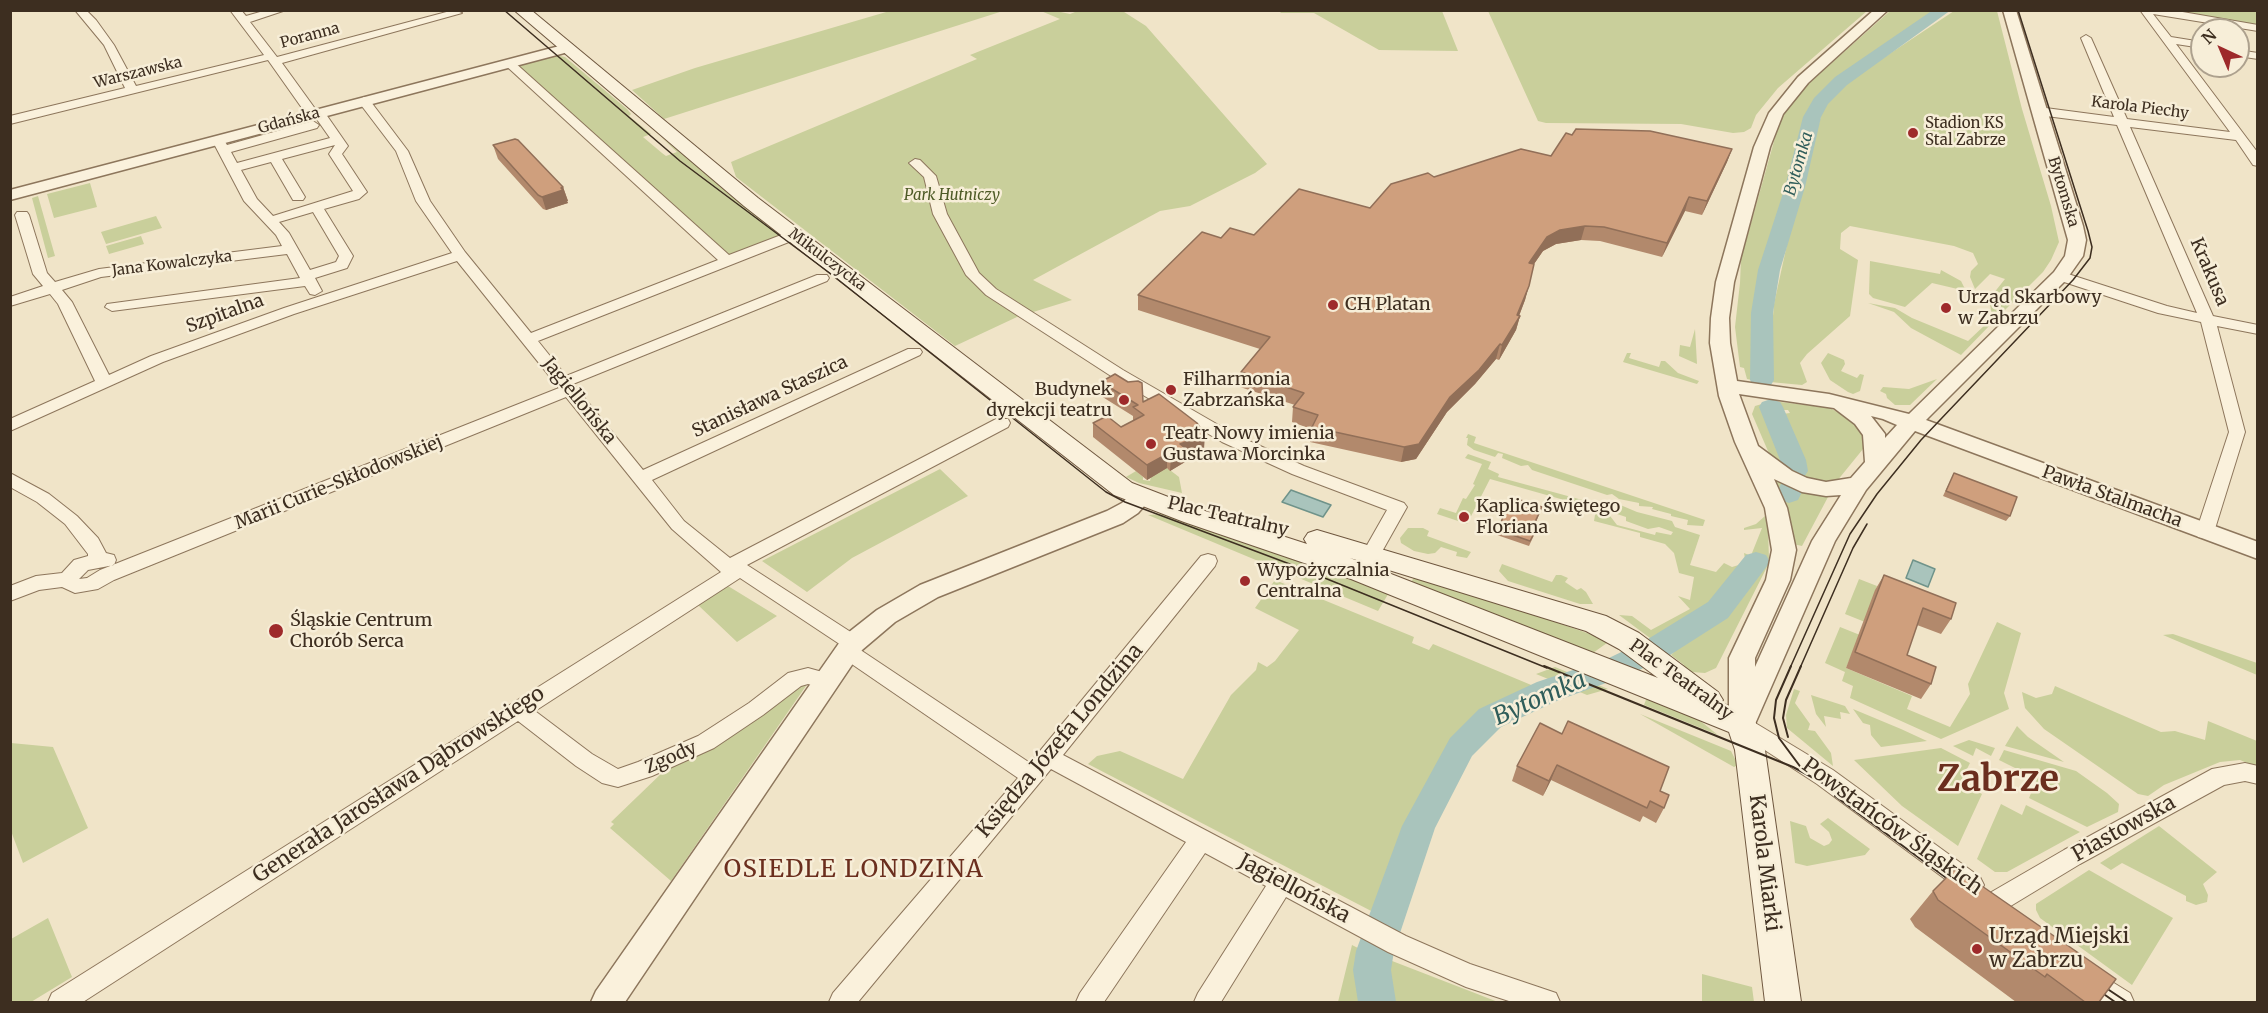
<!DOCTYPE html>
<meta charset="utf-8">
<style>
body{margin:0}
#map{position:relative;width:2268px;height:1013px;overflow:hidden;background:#f0e4c8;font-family:Merriweather,serif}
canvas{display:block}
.frame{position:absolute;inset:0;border:12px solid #3d2e20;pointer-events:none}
.north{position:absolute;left:2190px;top:18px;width:60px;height:60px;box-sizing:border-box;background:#f7eed8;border:2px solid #ada18e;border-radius:50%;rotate:316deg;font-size:16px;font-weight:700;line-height:24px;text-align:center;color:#3d2e20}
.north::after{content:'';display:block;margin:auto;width:21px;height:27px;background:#9e2a2b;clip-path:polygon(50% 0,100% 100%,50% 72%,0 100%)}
</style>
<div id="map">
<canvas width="2268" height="1013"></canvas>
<div class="frame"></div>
<div class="north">N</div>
</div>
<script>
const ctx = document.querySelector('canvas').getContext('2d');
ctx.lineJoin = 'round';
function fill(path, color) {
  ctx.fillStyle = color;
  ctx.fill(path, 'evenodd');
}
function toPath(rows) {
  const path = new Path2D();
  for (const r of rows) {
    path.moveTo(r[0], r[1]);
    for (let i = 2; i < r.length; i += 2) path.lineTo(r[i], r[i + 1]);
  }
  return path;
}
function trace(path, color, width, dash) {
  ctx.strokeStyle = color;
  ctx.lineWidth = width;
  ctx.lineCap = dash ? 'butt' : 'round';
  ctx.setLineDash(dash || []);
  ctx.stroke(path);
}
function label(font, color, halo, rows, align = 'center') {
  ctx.font = font + ' Merriweather,serif';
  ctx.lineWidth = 5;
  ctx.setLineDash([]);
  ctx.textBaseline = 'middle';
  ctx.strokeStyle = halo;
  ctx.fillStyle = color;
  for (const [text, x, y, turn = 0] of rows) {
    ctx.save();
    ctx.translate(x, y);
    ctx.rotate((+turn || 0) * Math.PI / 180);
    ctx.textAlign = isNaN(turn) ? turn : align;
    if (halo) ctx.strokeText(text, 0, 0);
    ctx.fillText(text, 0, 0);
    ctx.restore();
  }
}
fill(toPath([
 [893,10,1003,11,664,119,632,90,695,68],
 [1087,10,1121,10,1146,26,1267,164,1255,173,1190,206,1160,211,1033,280,1072,300,1017,317,955,346,736,177,731,162,977,59,970,55,1060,19,1041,11,1056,11,1070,14,1075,12,1068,11],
 [1279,11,1442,11,1458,51,1379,50,1314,13,1281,13],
 [1488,11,1867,11,1778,88,1756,115,1751,128,1744,132,1733,133,1681,124,1546,123,1538,121],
 [1890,11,1940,11,1848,70,1822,91,1807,117,1760,295,1756,318,1756,381,1747,379,1744,368,1740,367,1735,327,1740,283,1741,259,1780,120,1794,98,1806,86],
 [1954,11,1997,11,2022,109,2051,206,2059,242,2051,260,2043,272,1997,318,1992,315,1989,299,2005,279,1990,274,1975,289,1970,277,1971,271,1978,264,1973,253,1954,246,1850,226,1841,233,1840,249,1858,260,1850,316,1807,354,1800,363,1807,382,1802,385,1770,382,1769,363,1774,304,1793,217,1824,105,1844,84],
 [2148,11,2257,11,2257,28],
 [556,55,565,57,627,109,631,114,629,116,651,134,643,137,662,153,666,156,677,152,661,137,783,234,727,257,512,66],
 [90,183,97,207,54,218,47,194],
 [38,196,55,256,48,258,32,198],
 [156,216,162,228,106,244,101,232],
 [141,236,144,244,109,254,106,246],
 [1870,261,1940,274,1941,270,1961,281,1966,291,1932,283,1905,307,1873,298,1869,294],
 [1868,303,1895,308,1912,318,1968,341,1986,324,1991,324,1961,355,1911,328,1894,312],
 [1695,329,1697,364,1679,356,1680,345,1690,347],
 [1627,353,1631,353,1629,358,1659,367,1661,361,1665,361,1678,373,1699,381,1697,384,1623,362],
 [1828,353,1844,360,1845,364,1841,371,1857,378,1860,374,1864,375,1860,391,1853,394,1848,392,1830,380,1821,363],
 [1937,379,1910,405,1895,405,1887,398,1886,394,1880,391,1883,387,1909,389],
 [1772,401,1830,408,1855,422,1864,435,1863,449,1837,481,1832,483,1805,481,1771,458,1752,414,1755,406],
 [1763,406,1779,408,1781,410,1788,410,1790,413,1782,414,1800,462,1800,473,1787,469,1786,458,1766,413,1762,412,1764,412],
 [1468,434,1476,437,1474,443,1705,520,1703,526,1687,525,1688,520,1671,516,1671,514,1652,509,1653,507,1639,506,1639,503,1619,499,1612,494,1607,495,1532,470,1528,465,1521,466,1502,458,1503,454,1498,453,1495,457,1474,450,1467,445,1468,438,1466,438],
 [1468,454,1491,462,1488,469,1499,474,1498,477,1608,507,1607,512,1617,525,1655,535,1656,532,1671,535,1673,532,1659,527,1648,529,1626,521,1626,517,1614,513,1618,504,1637,512,1672,521,1675,527,1700,535,1690,565,1716,572,1724,563,1732,567,1742,564,1745,559,1744,553,1769,563,1716,668,1705,673,1692,672,1682,666,1684,665,1671,655,1687,638,1723,613,1762,566,1751,562,1726,590,1698,615,1654,641,1619,615,1632,616,1651,630,1690,609,1678,596,1690,600,1694,577,1679,573,1674,553,1665,544,1640,537,1640,533,1594,521,1596,509,1490,479,1467,524,1437,514,1440,508,1456,513,1463,498,1466,499,1475,485,1473,484,1482,464,1465,458],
 [1166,467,1179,477,1182,493,1139,483,1126,477,1136,471,1143,477,1143,480,1150,481,1151,477],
 [940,469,968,496,852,558,807,592,762,561],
 [1770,477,1828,497,1802,546,1793,544],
 [1162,514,1170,516,1390,591,1378,611,1148,515],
 [1765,516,1768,530,1769,559,1752,553,1762,528,1744,530,1744,528,1756,524],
 [1408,528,1423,528,1429,531,1427,536,1471,552,1467,558,1456,556,1457,552,1441,547,1435,553,1428,554,1414,551,1401,543,1400,538],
 [1502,564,1552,582,1556,575,1561,575,1568,578,1565,582,1577,590,1581,588,1586,592,1593,604,1580,604,1508,581,1499,571],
 [1416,574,1590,634,1607,643,1590,655,1410,584],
 [1859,579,1877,586,1865,622,1845,614],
 [1275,580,1414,637,1412,643,1429,650,1433,644,1536,687,1486,713,1454,747,1414,822,1377,914,1088,764,1097,756,1120,751,1183,779,1231,695,1256,670,1258,662,1267,667,1275,661,1299,630,1255,608],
 [728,586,777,616,737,642,698,605],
 [1997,622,2021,633,2004,693,2009,709,1941,739,1850,698,1853,686,1842,681,1845,672,1825,663,1840,627,1860,635,1846,668,1912,696,1907,709,1950,727,1970,694,1968,684],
 [2173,634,2257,663,2257,675,2163,635],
 [1555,667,1608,689,1587,695,1536,674],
 [802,683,808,683,671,881,610,828,614,824,611,822,665,770,725,740,756,720],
 [2055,686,2161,732,2175,731,2205,740,2208,721,2257,741,2257,767,2240,760,2220,762,2164,785,2148,796,2138,794,2044,729,2025,708,2022,692,2036,698,2052,694],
 [1794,689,1800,691,1795,703,1810,724,1808,730,1815,731,1831,753,1833,766,1787,728,1786,715],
 [1649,692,1689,712,1718,735,1644,705],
 [1811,695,1845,706,1850,714,1840,712,1841,719,1824,716,1826,727,1816,714],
 [1853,709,1901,729,1927,741,1881,747,1871,735,1870,725,1863,723],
 [1640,714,1731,751,1738,765,1734,767],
 [2017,726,2028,737,2064,762,2005,746],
 [1969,740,1995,748,1991,756,1976,748,1973,756,1953,746],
 [11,743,53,747,88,828,23,863,11,831],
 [1941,748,1970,763,1960,783,1982,794,1958,846,1902,806,1854,760],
 [2004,750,2076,771,2107,793,2119,804,2118,812,2087,827,2029,798,2037,779,1999,760],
 [2001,804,2022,815,2026,805,2080,832,2007,872,1995,872,1977,859],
 [1828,818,1870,849,1865,855,1807,866,1795,863,1790,821,1806,826,1810,838,1824,846,1829,844,1832,840,1829,832,1820,824],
 [2159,826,2217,872,2203,884,2208,895,2207,902,2196,905,2186,901,2186,896,2122,863,2111,870,2100,863],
 [2089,870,2173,918,2132,985,2040,918,2036,910,2036,904],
 [48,918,72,977,31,1002,11,1002,11,939],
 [1352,945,1362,950,1365,1002,1338,1002],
 [1387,959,1498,1002,1391,1002,1385,963],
 [1702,974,1752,987,1754,1002,1702,1002]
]), '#c9cf9b');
const water = toPath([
 [1291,490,1331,505,1323,517,1282,502,1291,490],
 [1913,560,1935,569,1928,587,1906,578,1913,560]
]);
fill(water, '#a9c4bc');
trace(water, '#6f938a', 1.5);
fill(toPath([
 [1933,10,1951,10,1847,85,1828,104,1821,117,1805,187,1780,270,1773,313,1774,380,1771,385,1762,387,1753,385,1750,380,1751,313,1758,270,1785,187,1803,117,1814,98,1835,77,1933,10],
 [1771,399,1780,402,1783,407,1806,460,1808,471,1804,477,1795,480,1786,477,1782,471,1780,460,1759,407,1762,402,1771,399],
 [1790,481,1799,484,1803,490,1798,500,1789,503,1780,500,1776,494,1781,484,1790,481],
 [1756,552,1766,555,1770,562,1728,618,1670,655,1631,674,1559,700,1501,727,1472,756,1435,828,1394,951,1391,970,1396,1002,1358,1002,1353,970,1356,951,1402,826,1450,738,1479,709,1537,682,1609,658,1648,639,1708,602,1746,555,1756,552]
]), '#a9c4bc');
const minor = toPath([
 [75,10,86,10,96,20,114,45,136,86,264,55,230,10,241,10,246,16,267,10,286,10,250,22,277,57,454,10,462,13,282,63,316,110,323,110,348,146,342,154,367,192,359,199,324,209,353,256,347,268,315,278,322,291,315,295,310,294,305,286,112,311,105,307,107,304,300,278,287,254,101,277,62,290,72,302,109,375,151,356,284,308,452,253,416,201,396,151,358,101,364,97,368,98,408,151,430,201,465,252,531,333,718,260,503,63,509,60,513,61,729,255,789,232,794,231,801,235,799,238,538,341,566,376,817,275,827,275,829,278,827,281,573,384,643,470,908,349,920,349,922,352,920,355,652,480,684,521,730,558,996,419,1008,419,1010,423,1008,427,747,565,860,638,863,643,859,649,1030,763,1201,556,1208,554,1215,556,1217,561,1215,566,1063,755,1406,936,1470,964,1556,993,1560,1002,1512,1002,1466,987,1388,952,1286,897,1221,1002,1194,1002,1198,993,1266,886,1205,853,1104,1002,1076,1002,1080,993,1186,842,1051,769,858,1002,829,1002,833,993,1018,778,840,656,837,651,841,645,740,578,535,711,592,754,618,769,638,762,698,736,749,703,788,673,808,668,826,673,833,675,836,681,833,687,826,689,808,684,801,686,763,715,714,748,652,776,618,787,602,783,576,766,518,721,83,1002,48,1002,52,993,721,572,672,529,566,397,114,580,98,589,75,593,62,587,39,590,10,601,10,586,36,576,62,573,74,560,88,556,88,554,65,524,37,502,10,487,10,473,49,494,77,516,98,538,106,553,114,555,116,560,114,565,88,570,79,579,87,578,100,570,559,388,457,261,294,314,163,362,10,431,10,419,95,381,58,304,50,294,10,306,10,297,43,286,33,274,15,215,17,212,27,212,29,215,47,273,55,282,99,269,282,246,276,235,244,201,212,140,214,137,222,137,227,145,313,121,319,125,317,128,231,152,237,163,330,138,316,118,309,118,268,60,10,124,10,116,125,88,104,45,75,10],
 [335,145,329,154,353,191,273,216,257,199,241,170,271,162,293,200,303,200,305,197,282,159,335,145],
 [313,212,339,256,336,262,310,270,289,233,279,222,313,212],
 [2140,10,2171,10,2258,25,2258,31,2153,14,2171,37,2202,42,2202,48,2176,44,2258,153,2258,166,2253,165,2236,140,2130,127,2213,316,2258,325,2258,334,2217,326,2245,432,2214,532,2212,537,2205,538,2198,537,2196,532,2229,432,2201,322,2158,313,2055,279,2053,276,2055,273,2065,273,2167,306,2197,313,2117,125,2038,115,2032,111,2038,107,2114,117,2081,38,2086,35,2091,38,2127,119,2230,132,2140,10],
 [2238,50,2258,53,2258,59,2238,56,2238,50],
 [915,159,920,160,936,176,947,214,979,273,996,289,1123,370,1234,434,1304,466,1404,503,1407,507,1370,573,1363,575,1356,573,1354,568,1387,510,1292,474,1222,442,1111,376,986,295,966,275,933,214,924,177,909,163,915,159],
 [1742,715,1833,770,1980,877,1984,885,1980,893,1972,896,1964,893,1817,784,1734,730,1731,724,1734,718,1742,715],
 [2245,763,2258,766,2258,784,2245,781,2224,785,2080,864,2004,910,1996,913,1988,910,1984,902,1988,894,2064,850,2212,769,2245,763],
 [2088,967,2130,993,2134,1002,2100,1002,2079,988,2075,979,2079,970,2088,967]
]);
const tertiary = toPath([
 [1874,10,1888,10,1808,83,1783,114,1770,147,1734,282,1729,318,1730,343,1737,381,1829,394,1909,414,2054,272,2065,256,2068,240,2003,10,2016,10,2083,226,2086,240,2083,256,2066,280,1926,420,2258,542,2258,559,1915,431,1866,490,1835,541,1755,724,1751,732,1742,735,1733,732,1729,724,1731,719,1729,714,1729,658,1766,580,1772,550,1765,508,1735,442,1719,396,1710,343,1711,318,1716,282,1754,147,1769,113,1798,77,1874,10],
 [1739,394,1834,408,1855,424,1863,435,1865,462,1851,478,1826,482,1807,478,1792,471,1758,446,1739,394],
 [1871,416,1883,419,1897,425,1885,438,1885,434,1871,416],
 [1774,479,1802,492,1826,496,1841,495,1812,541,1755,667,1755,658,1790,580,1796,550,1787,508,1774,479],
 [567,44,572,45,574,48,572,51,10,200,10,190,567,44],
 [1141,489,1149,492,1152,497,1138,513,1123,523,938,597,895,622,862,650,625,1002,591,1002,596,991,844,636,877,610,920,585,1107,511,1122,503,1133,492,1141,489]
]);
const secondary = toPath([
 [514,10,531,10,758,198,1132,483,1202,510,1307,544,1304,539,1308,533,1317,530,1606,616,1639,633,1718,692,1723,700,1721,703,1753,715,1765,750,1801,1002,1765,1002,1735,750,1729,732,1351,579,1184,522,1114,495,744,206,514,10],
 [1350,558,1586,631,1619,649,1658,678,1350,558]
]);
trace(minor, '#8d765c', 2);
trace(tertiary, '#8d765c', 3);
trace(secondary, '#6f573f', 2);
fill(minor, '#faf1dc');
fill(tertiary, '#faf1dc');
fill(secondary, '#faf1dc');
trace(toPath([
 [504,10,680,161,831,274,1106,492,1125,502,1295,566,1547,668],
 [1790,668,1850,534,1877,494,1921,440,2073,280,2090,258,2092,247,2088,231,2018,10],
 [1800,668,1853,548,1867,524]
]), '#3d2e20', 1.5);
trace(toPath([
 [1544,666,1793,767,1847,796],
 [1791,666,1776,700,1774,718,1779,738,1802,769],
 [1788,737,1783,718,1786,700,1801,666],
 [1835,796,1960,888],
 [2091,985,2115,1002],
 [2109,990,2127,1002]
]), '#3d2e20', 2);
fill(toPath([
 [1572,135,1732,149,1727,162,1702,215,1685,211,1662,257,1600,241,1581,240,1556,244,1543,251,1534,264,1525,300,1519,316,1520,316,1516,330,1499,360,1496,359,1475,384,1447,412,1416,459,1401,462,1310,442,1311,429,1292,422,1293,407,1295,405,1240,387,1241,372,1260,349,1138,310,1138,295,1221,238,1254,235,1370,208,1434,177,1551,156],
 [493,145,563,187,568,201,567,201,568,203,546,210,543,209,498,159],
 [1101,382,1143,402,1204,449,1185,456,1185,462,1170,471,1167,468,1147,480,1093,437,1093,423,1121,427,1133,421,1133,416,1101,396],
 [1954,473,2010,516,2006,521,1943,496],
 [1540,512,1535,525,1538,526,1536,531,1529,546,1497,535,1503,517],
 [1884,575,1951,619,1941,634,1917,625,1907,655,1931,684,1921,699,1846,668,1875,590],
 [1562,734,1660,791,1664,808,1656,823,1643,816,1640,822,1551,780,1543,796,1512,781,1517,766],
 [1933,891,2099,1002,2022,1002,2020,1001,2019,1002,2016,1002,1915,927,1910,919]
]), '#b2896c');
fill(toPath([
 [1732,149,1727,162,1702,215,1707,201],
 [563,187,568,201,567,201,568,203,546,210,542,197],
 [1689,197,1685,211,1662,257,1667,243],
 [1585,226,1581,240,1556,244,1543,251,1525,277,1529,263,1547,237,1560,230],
 [1529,286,1525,300,1517,321,1520,316,1516,330,1499,360,1502,345,1517,315],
 [1500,344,1496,359,1475,384,1447,412,1416,459,1401,462,1404,447],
 [1205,435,1204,449,1185,456,1185,462,1170,471,1171,456,1180,444],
 [1167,454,1167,468,1147,480,1147,465],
 [1557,765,1551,780,1543,796,1549,781]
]), '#916f58');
const building = toPath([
 [1576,129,1650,131,1732,149,1707,201,1689,197,1667,243,1604,227,1585,226,1560,230,1547,237,1529,263,1534,264,1529,286,1517,315,1520,316,1502,345,1500,344,1479,370,1450,397,1419,444,1404,447,1312,427,1318,415,1293,407,1304,393,1241,372,1270,337,1138,295,1202,232,1221,238,1230,228,1254,235,1299,189,1370,208,1391,184,1428,173,1434,177,1521,149,1551,156,1566,133,1572,135,1576,129],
 [515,139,518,140,563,187,561,188,563,190,542,197,538,195,493,145,515,139],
 [1115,374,1128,382,1138,381,1142,383,1143,402,1159,394,1197,423,1205,435,1180,444,1185,448,1171,456,1167,454,1147,465,1093,423,1107,416,1121,427,1144,415,1133,407,1138,405,1101,382,1115,374],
 [1954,473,2017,497,2010,516,1946,491,1954,473],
 [1514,498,1542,507,1534,524,1538,526,1530,541,1498,530,1503,517,1514,498],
 [1884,575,1956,603,1951,619,1923,608,1907,655,1936,667,1931,684,1855,652,1884,575],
 [1568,721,1669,767,1660,791,1669,795,1664,808,1650,801,1647,808,1557,765,1549,781,1517,766,1540,723,1562,734,1568,721],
 [1956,868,2116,979,2099,1002,2085,1002,2047,974,2045,977,1938,900,1933,891,1956,868]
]);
fill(building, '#cf9f7d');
trace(building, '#916f58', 1.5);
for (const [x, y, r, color] of [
 [1913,133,6,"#9e2a2b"],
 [1333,305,6,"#9e2a2b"],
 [1946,308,6,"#9e2a2b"],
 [1171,390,6,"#9e2a2b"],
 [1124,400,6,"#9e2a2b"],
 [1151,444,6,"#9e2a2b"],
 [1464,517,6,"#9e2a2b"],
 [1245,581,6,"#9e2a2b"],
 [276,631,8,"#9e2a2b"],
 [1977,949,6,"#9e2a2b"]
]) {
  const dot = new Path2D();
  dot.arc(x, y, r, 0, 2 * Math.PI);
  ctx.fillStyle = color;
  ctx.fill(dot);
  trace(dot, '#f7eed8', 2);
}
label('15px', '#3d2e20', '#f7eed8', [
 ["Poranna",310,36,-15],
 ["Warszawska",138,73,-14],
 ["Karola Piechy",2140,108,7],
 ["Gdańska",289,121,-15],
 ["Bytomska",2063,192,73],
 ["Mikulczycka",827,260,37],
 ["Jana Kowalczyka",172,264,-7]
]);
label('15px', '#3d2e20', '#f7eed8', [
 ["Stadion KS",1925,124],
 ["Stal Zabrze",1925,141]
], 'left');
label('italic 15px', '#4d5a26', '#f7eed8', [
 ["Park Hutniczy",952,196]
]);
label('italic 16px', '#2f5d5a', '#f7eed8', [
 ["Bytomka",1799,164,-74]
]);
label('18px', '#3d2e20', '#f7eed8', [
 ["Krakusa",2209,272,67],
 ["Szpitalna",225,314,-20],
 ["Stanisława Staszica",770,397,-25],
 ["Jagiellońska",579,401,51],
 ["Marii Curie-Skłodowskiej",339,483,-22],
 ["Pawła Stalmacha",2112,497,20],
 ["Plac Teatralny",1228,517,13],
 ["Plac Teatralny",1681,680,36],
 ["Zgody",671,758,-24]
]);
label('18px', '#3d2e20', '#f7eed8', [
 ["Urząd Skarbowy",1958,298],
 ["w Zabrzu",1958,319],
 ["CH Platan",1345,305],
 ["Filharmonia",1183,380],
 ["Zabrzańska",1183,401],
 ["Budynek",1112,390,"right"],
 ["dyrekcji teatru",1112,411,"right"],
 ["Teatr Nowy imienia",1163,434],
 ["Gustawa Morcinka",1163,455],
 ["Kaplica świętego",1476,507],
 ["Floriana",1476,528],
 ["Wypożyczalnia",1257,571],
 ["Centralna",1257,592],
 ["Śląskie Centrum",290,621],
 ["Chorób Serca",290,642]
], 'left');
label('21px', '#3d2e20', '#f7eed8', [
 ["Księdza Józefa Londzina",1060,741,-50],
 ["Generała Jarosława Dąbrowskiego",399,785,-33],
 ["Powstańców Śląskich",1892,827,36],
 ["Piastowska",2124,829,-29],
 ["Karola Miarki",1764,863,83],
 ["Jagiellońska",1294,889,28]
]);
label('21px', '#3d2e20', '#f7eed8', [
 ["Urząd Miejski",1989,937],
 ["w Zabrzu",1989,961]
], 'left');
label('italic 24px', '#2f5d5a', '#f7eed8', [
 ["Bytomka",1540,699,-24]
]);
ctx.letterSpacing = '1.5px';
label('24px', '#6b2e1e', '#f7eed8', [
 ["OSIEDLE LONDZINA",854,870]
]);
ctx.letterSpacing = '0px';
label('bold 36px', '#6b2e1e', '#f7eed8', [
 ["Zabrze",1998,781]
]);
</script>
